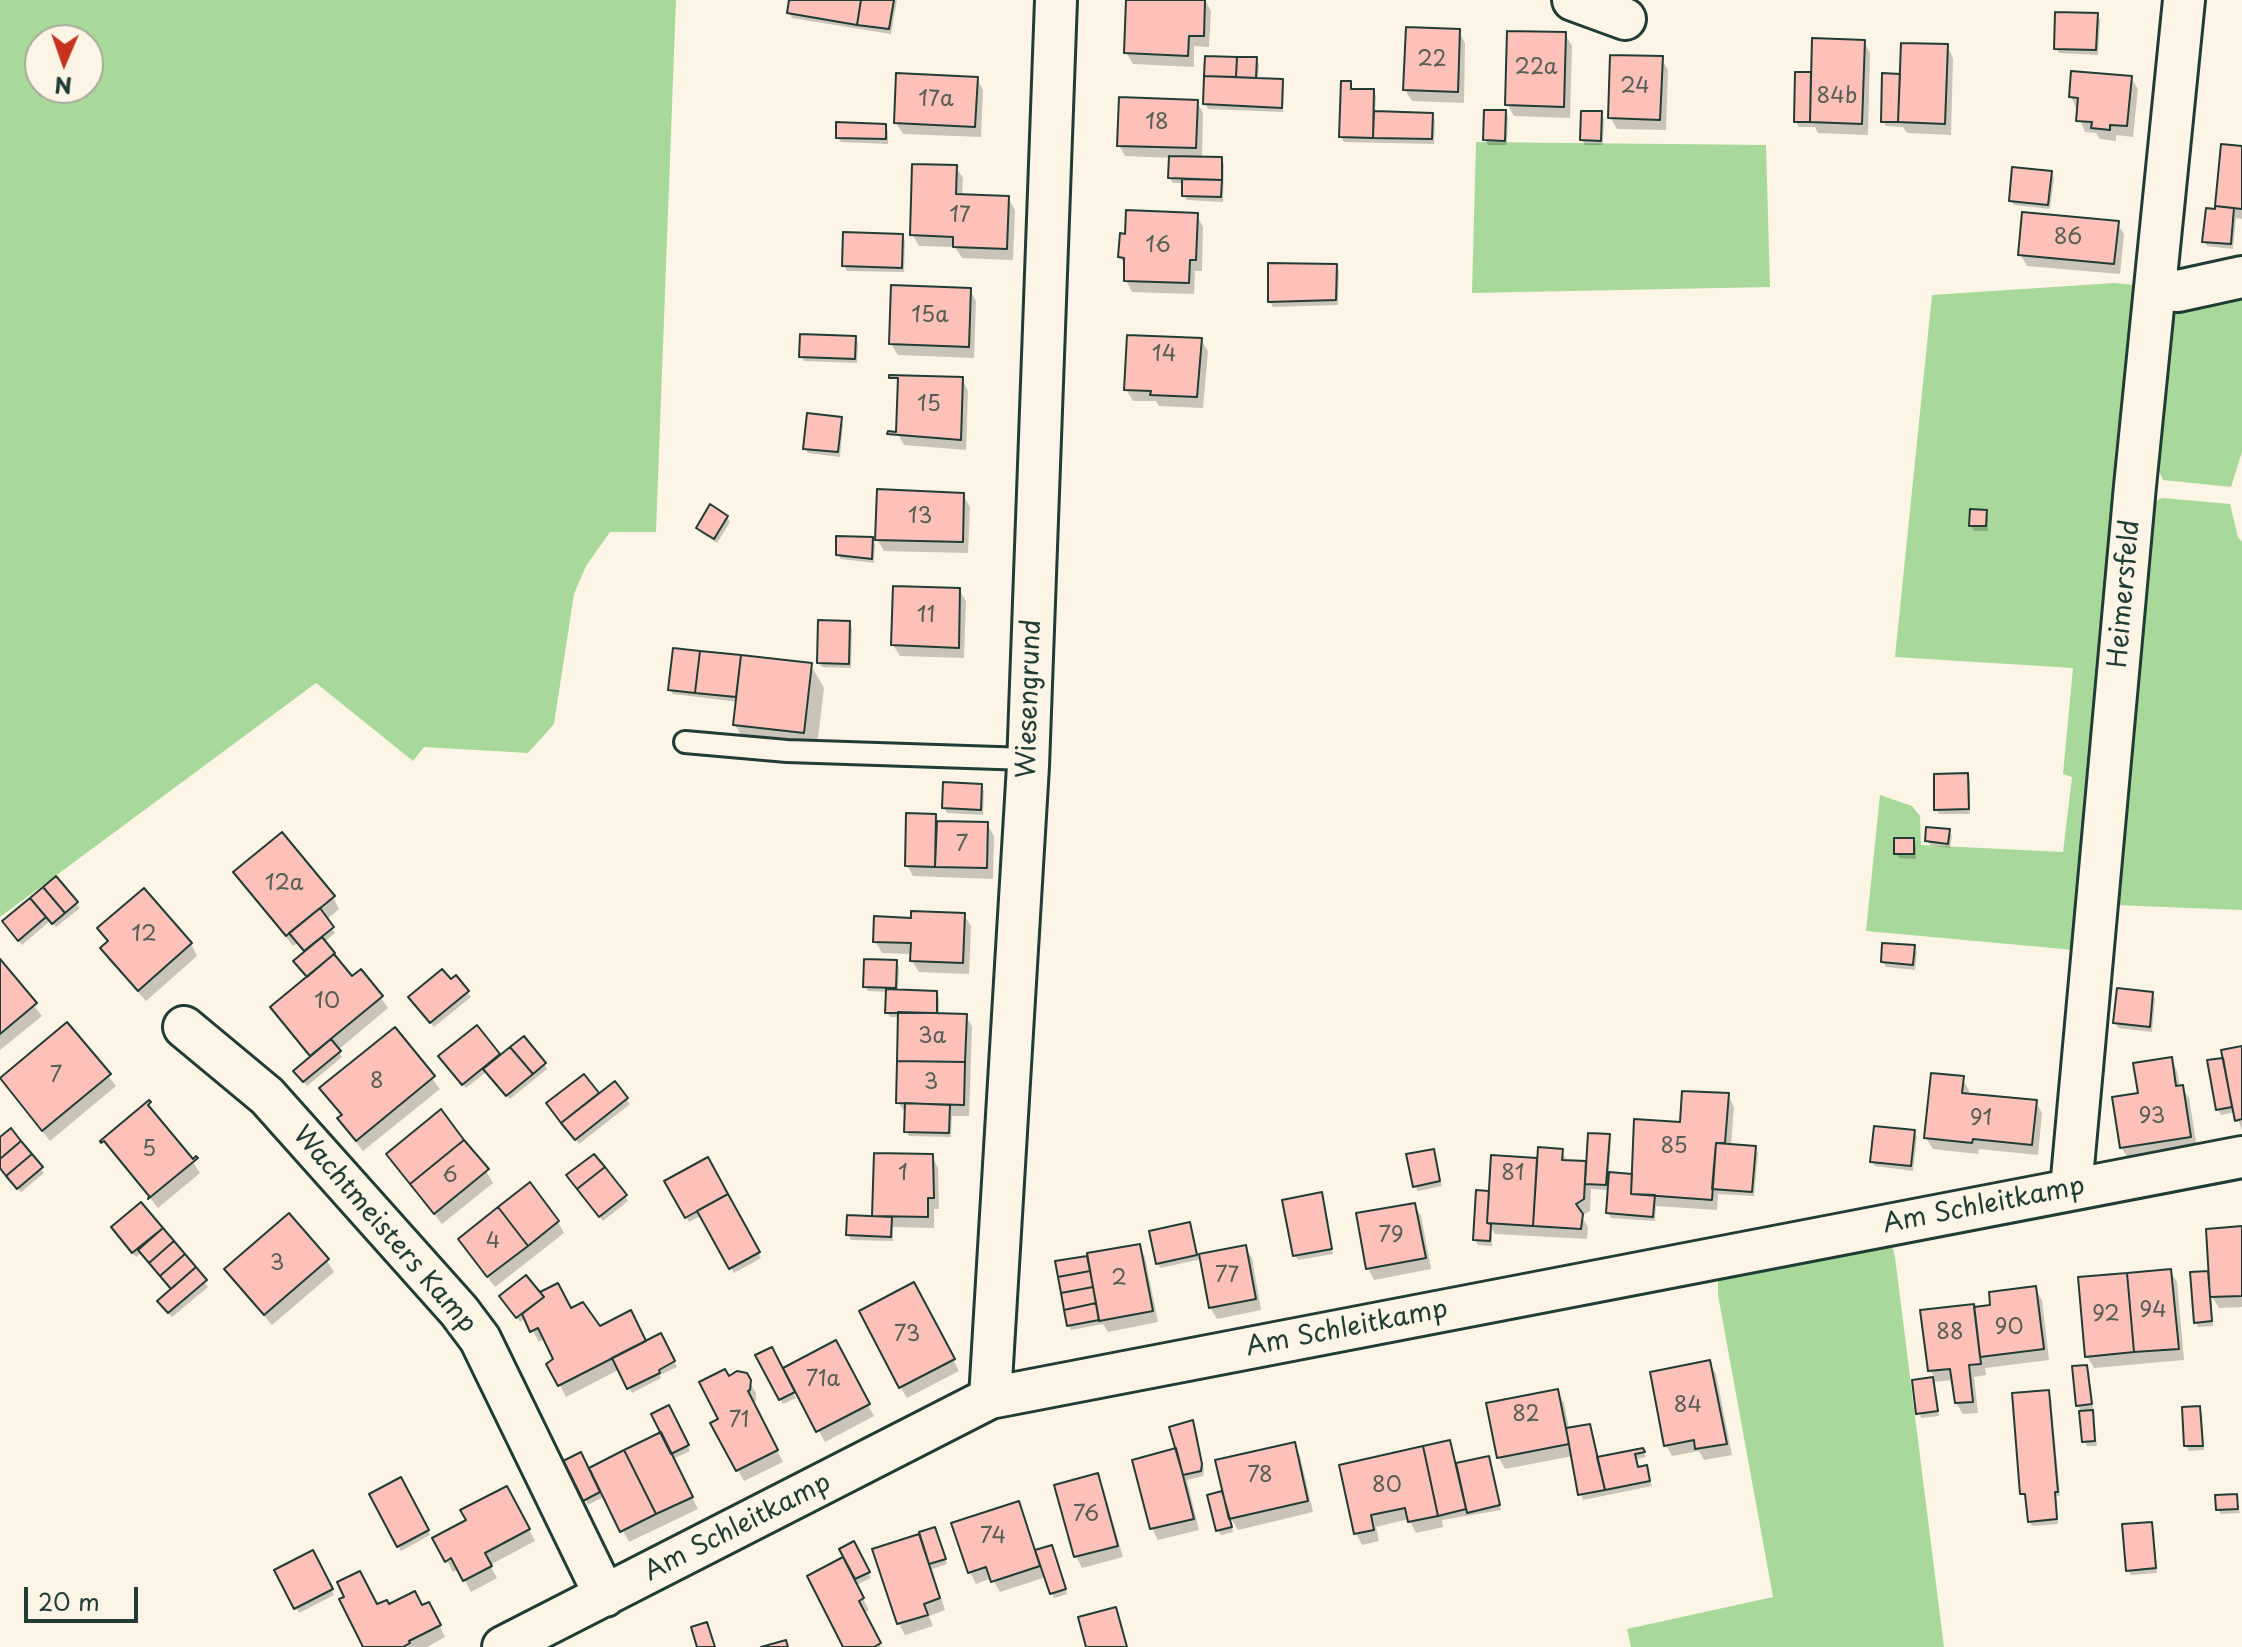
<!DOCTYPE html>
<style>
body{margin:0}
#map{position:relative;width:2242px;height:1647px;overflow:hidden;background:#fcf5e5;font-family:"Playpen Sans",sans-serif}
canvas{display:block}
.north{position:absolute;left:24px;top:24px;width:80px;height:80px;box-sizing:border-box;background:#fcf5e5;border:2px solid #a4ab9e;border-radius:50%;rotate:182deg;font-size:22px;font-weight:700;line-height:32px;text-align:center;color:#1f3d34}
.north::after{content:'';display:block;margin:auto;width:28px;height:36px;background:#c8321e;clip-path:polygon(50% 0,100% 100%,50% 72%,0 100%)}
.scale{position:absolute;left:24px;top:1587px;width:114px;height:36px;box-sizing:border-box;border:4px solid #1f3d34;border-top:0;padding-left:10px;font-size:24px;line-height:28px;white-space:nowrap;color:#1f3d34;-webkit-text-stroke:6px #fcf5e5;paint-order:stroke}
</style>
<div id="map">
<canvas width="2242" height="1647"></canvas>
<div class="north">N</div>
<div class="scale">20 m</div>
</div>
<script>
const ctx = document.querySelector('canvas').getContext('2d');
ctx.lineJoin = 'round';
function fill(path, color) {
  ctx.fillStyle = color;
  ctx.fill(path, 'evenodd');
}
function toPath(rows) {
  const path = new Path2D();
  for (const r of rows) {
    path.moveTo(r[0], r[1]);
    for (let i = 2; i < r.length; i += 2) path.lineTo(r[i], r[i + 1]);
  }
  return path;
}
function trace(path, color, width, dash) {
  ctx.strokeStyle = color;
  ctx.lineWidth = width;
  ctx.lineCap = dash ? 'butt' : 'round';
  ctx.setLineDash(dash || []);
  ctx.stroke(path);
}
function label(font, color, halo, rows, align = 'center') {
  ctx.font = font + ' "Playpen Sans",sans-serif';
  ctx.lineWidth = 6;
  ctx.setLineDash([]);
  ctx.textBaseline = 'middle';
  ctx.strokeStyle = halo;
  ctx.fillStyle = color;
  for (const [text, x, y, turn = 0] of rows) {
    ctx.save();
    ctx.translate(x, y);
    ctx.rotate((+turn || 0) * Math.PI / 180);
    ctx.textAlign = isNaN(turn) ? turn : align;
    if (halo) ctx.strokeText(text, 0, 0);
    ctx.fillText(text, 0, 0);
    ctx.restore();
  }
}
fill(toPath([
 [0,0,676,0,656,532,610,532,586,566,574,594,554,724,528,753,424,747,413,761,316,683,0,917],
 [40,40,88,40,88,88,40,88],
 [1476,142,1766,145,1770,287,1472,293],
 [2114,283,2134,285,2088,813,2074,950,1866,931,1880,795,1912,806,1920,816,1921,845,2063,852,2072,777,2063,774,2073,668,1895,657,1932,295],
 [2242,297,2242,452,2231,487,2163,480,2156,464,2173,313],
 [2163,498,2230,504,2238,537,2242,542,2242,910,2113,905,2152,507,2159,499],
 [1887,1243,1892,1245,1895,1257,1944,1647,1631,1647,1627,1629,1773,1597,1718,1295,1718,1276]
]), '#a9d99a');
fill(toPath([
 [791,0,897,0,891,34,792,18,789,13],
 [1128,0,1205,0,1211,11,1209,47,1194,46,1194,67,1133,64,1126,52],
 [2097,15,2100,20,2098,55,2059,53,2056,48],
 [1459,31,1465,43,1464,103,1412,101,1405,90],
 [1565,34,1572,46,1570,118,1514,116,1507,104],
 [1864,42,1870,53,1868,135,1818,133,1815,127,1799,127,1796,122,1797,74,1813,74],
 [1947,46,1953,58,1951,135,1907,133,1903,127,1886,126,1883,121,1902,76],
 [1207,58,1256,59,1259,64,1258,80,1281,81,1284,86,1283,112,1208,109,1205,104],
 [1661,58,1668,70,1666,130,1617,129,1610,117],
 [2131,78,2138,89,2133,137,2116,135,2116,141,2100,139,2096,133,2085,132,2071,96],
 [977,79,983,90,981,137,903,134,896,123],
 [1350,83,1353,91,1373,91,1376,96,1375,113,1432,115,1435,120,1434,144,1344,142,1341,137],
 [1197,102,1203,113,1202,159,1221,159,1224,164,1223,202,1187,200,1184,195,1184,183,1173,183,1170,178,1171,158,1125,156,1119,145],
 [1505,112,1508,117,1507,145,1488,145,1485,139],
 [1601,113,1604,118,1603,145,1585,145,1582,140],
 [885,126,888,131,888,144,841,142,838,137],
 [2242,148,2242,219,2236,218,2233,249,2207,246,2204,241],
 [956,167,963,178,962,196,1008,198,1015,210,1013,260,962,258,955,247,919,246,912,234],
 [2051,172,2054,178,2050,209,2014,205,2011,200],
 [1197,215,1203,227,1202,271,1195,271,1194,294,1132,292,1126,280,1126,267,1120,257],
 [2117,223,2124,234,2120,274,2027,266,2020,254],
 [902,236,905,241,904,272,847,271,844,266],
 [1270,265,1336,266,1339,271,1338,305,1273,307,1270,302],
 [970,290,976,301,974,358,898,355,891,344],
 [855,338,858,343,857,363,804,361,801,356],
 [1201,340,1208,351,1203,408,1159,406,1156,401,1133,401,1126,389],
 [962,379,968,391,966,450,904,445,898,434],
 [840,419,843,424,840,457,808,453,805,448],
 [963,495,970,507,968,553,884,551,877,539],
 [1985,512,1988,517,1988,531,1974,531,1971,526],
 [727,517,730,522,717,543,701,533,698,528],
 [872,539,875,544,874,563,841,559,838,554],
 [959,590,966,601,964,658,900,656,893,645],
 [849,623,852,628,851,668,822,667,819,662],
 [675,650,810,664,824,688,816,755,749,748,735,725,738,702,673,694,670,689],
 [1967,775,1970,780,1970,814,1939,814,1936,809],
 [981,786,984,791,983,815,947,813,944,808],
 [935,816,939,823,987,824,994,836,993,879,913,876,907,865],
 [1949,831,1952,836,1950,848,1930,845,1927,840],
 [1913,840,1916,845,1916,859,1899,858,1896,853],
 [236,873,333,897,339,909,326,920,335,933,324,942,352,979,361,971,388,1008,338,1050,342,1057,307,1086,298,1076,311,1058,273,1008,308,978,306,952,298,943,293,946],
 [56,879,80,908,56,927,50,921,22,945,4,922],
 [143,890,191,944,197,956,146,1001,109,960,103,948,109,943,100,929],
 [964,915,971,926,969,974,919,972,912,961,912,954,882,953,875,941],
 [1914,947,1917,952,1915,970,1886,967,1883,962],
 [896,962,899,967,898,991,936,993,939,998,939,1015,966,1016,972,1027,969,1116,952,1116,951,1137,909,1136,906,1131,906,1114,898,1102,901,1017,890,1017,887,1012,888,992,868,991,865,986],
 [0,963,42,1016,0,1050],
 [456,978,471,997,434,1027,413,1002],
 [2152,994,2155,999,2152,1032,2118,1028,2116,1023],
 [67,1024,116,1086,50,1141,1,1080],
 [477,1028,501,1058,544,1064,547,1069,510,1099,486,1072,466,1088,444,1061],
 [395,1029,440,1089,363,1151,346,1130,339,1119,342,1116,322,1088],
 [2242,1048,2242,1130,2235,1112,2221,1115,2218,1110,2209,1062,2223,1063],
 [2171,1059,2177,1071,2180,1087,2182,1087,2189,1098,2197,1148,2128,1159,2122,1148,2140,1095],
 [584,1077,599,1096,614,1084,630,1104,579,1144,552,1109],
 [1962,1078,1969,1090,1968,1095,2036,1102,2042,1113,2038,1155,1979,1149,1978,1154,1933,1149,1926,1138],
 [1728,1095,1734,1107,1731,1146,1755,1148,1758,1153,1754,1196,1718,1194,1717,1210,1656,1206,1655,1221,1611,1218,1608,1213,1610,1190,1591,1189,1590,1211,1581,1216,1588,1227,1587,1239,1495,1234,1492,1229,1492,1246,1478,1245,1475,1240,1490,1193,1493,1157,1538,1160,1562,1151,1568,1163,1588,1163,1608,1136,1611,1141,1609,1174,1633,1176,1682,1124],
 [10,1130,44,1173,21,1192,0,1167,0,1139],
 [1914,1132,1917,1137,1913,1171,1875,1166,1873,1161],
 [105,1140,193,1162,200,1173,158,1208],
 [1433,1151,1442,1186,1418,1191,1415,1186],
 [388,1154,486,1171,493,1183,442,1224],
 [876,1155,932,1156,938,1168,939,1209,934,1209,934,1228,893,1227,893,1241,851,1240,848,1235,874,1218],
 [707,1160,761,1258,734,1273,702,1215,689,1222,667,1182],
 [572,1181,625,1196,628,1201,603,1221],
 [1321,1195,1333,1254,1298,1260,1295,1255],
 [141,1205,208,1287,172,1317,162,1306,173,1290,141,1253,136,1257,116,1233],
 [1414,1205,1421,1216,1431,1269,1374,1280,1368,1268],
 [289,1216,327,1261,334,1272,272,1325,233,1281,227,1270],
 [558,1222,564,1233,495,1287,467,1250],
 [1189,1224,1198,1256,1245,1247,1252,1258,1261,1310,1217,1319,1210,1307,1202,1259,1160,1268,1158,1263],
 [2242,1228,2242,1307,2219,1308,2211,1295,2213,1326,2198,1327,2196,1322,2192,1274,2211,1273],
 [1139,1246,1145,1257,1158,1322,1108,1332,1103,1324,1071,1330,1068,1325,1086,1258,1091,1265],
 [2170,1271,2177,1282,2184,1360,2094,1368,2087,1356],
 [526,1277,545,1303,570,1311,588,1308,599,1329,646,1343,661,1336,677,1367,660,1375,661,1378,632,1393,620,1369,566,1397,549,1364,556,1360,545,1339,539,1342,526,1318,520,1322,504,1301],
 [2035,1288,2042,1300,2049,1360,1985,1368,1986,1375,1974,1377,1978,1413,1963,1414,1956,1403,1954,1380,1933,1382,1939,1416,1921,1418,1914,1382,1935,1379,1930,1370,1974,1309,1992,1307],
 [920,1296,959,1371,907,1398,900,1387],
 [835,1343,874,1416,825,1442,792,1381,788,1383,796,1398,783,1404,758,1356,782,1371],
 [1709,1362,1716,1374,1732,1455,1704,1460,1699,1451,1672,1456,1666,1445],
 [2086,1367,2089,1372,2093,1409,2090,1410,2094,1417,2097,1446,2087,1446,2084,1441,2081,1411,2078,1406,2074,1368],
 [745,1375,756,1393,756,1401,752,1403,783,1462,744,1481,713,1424,721,1420,729,1379],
 [1557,1391,1564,1403,1569,1429,1589,1426,1598,1459,1642,1450,1646,1457,1637,1459,1639,1469,1646,1467,1652,1486,1583,1500,1573,1456,1505,1469,1499,1458],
 [2048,1392,2051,1398,2060,1496,2056,1496,2058,1524,2032,1526,2030,1521,2028,1498,2022,1494],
 [668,1407,690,1451,673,1459,698,1509,629,1542,605,1496,588,1505,566,1462,588,1470,663,1433],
 [2199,1408,2202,1413,2204,1450,2189,1451,2186,1446],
 [1192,1423,1204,1470,1203,1476,1187,1480,1199,1530,1158,1540,1152,1528,1178,1450],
 [1449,1442,1456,1465,1488,1458,1501,1510,1442,1520,1443,1527,1416,1533,1409,1519,1376,1527,1379,1541,1362,1545,1356,1533,1341,1466],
 [1294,1445,1300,1456,1313,1512,1238,1530,1230,1517,1233,1532,1221,1535,1218,1530,1221,1493,1226,1503],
 [1097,1476,1103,1487,1123,1557,1082,1568,1076,1556],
 [401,1480,430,1535,401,1551,372,1495],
 [2236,1496,2240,1513,2221,1514,2218,1509],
 [513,1500,535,1541,490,1565,497,1578,471,1592,459,1569,453,1572,435,1539],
 [1018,1503,1037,1552,1054,1552,1067,1594,1054,1598,1046,1577,1000,1592,992,1578,976,1584,970,1572],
 [2151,1524,2154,1529,2157,1573,2131,1575,2128,1570],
 [937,1534,947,1564,932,1569,945,1610,929,1616,933,1626,905,1635,899,1624,875,1550,922,1535],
 [853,1544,871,1578,856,1585,869,1610,864,1613,881,1647,846,1647,810,1577,846,1558],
 [312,1552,334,1595,299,1613,276,1571],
 [389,1607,422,1608,435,1616,445,1637,427,1647,365,1647]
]), '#0003');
const building = toPath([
 [789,0,861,0,857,25,787,13,789,0],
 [861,0,894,0,889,29,857,25,861,0],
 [1126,0,1205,0,1204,36,1189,36,1188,56,1124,53,1126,0],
 [2055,12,2098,13,2096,50,2054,49,2055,12],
 [1406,27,1460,29,1458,92,1403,90,1406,27],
 [1507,31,1566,32,1564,107,1505,105,1507,31],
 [1812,38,1865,40,1862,124,1810,122,1812,38],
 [1901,43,1948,44,1945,124,1898,122,1901,43],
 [1610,55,1663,56,1660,120,1608,118,1610,55],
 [1205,56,1237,57,1236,77,1204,76,1205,56],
 [1237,57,1257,57,1256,78,1236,77,1237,57],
 [2071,71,2132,76,2127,126,2110,125,2110,130,2091,128,2092,122,2076,121,2078,98,2069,97,2071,71],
 [1795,72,1811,72,1810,122,1794,122,1795,72],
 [896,73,978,77,975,127,894,123,896,73],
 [1882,73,1900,74,1898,122,1881,122,1882,73],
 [1204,76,1283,79,1282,108,1203,104,1204,76],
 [1341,81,1351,81,1351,89,1374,89,1373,138,1339,137,1341,81],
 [1119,97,1198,100,1196,148,1117,146,1119,97],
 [1484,110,1506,110,1505,141,1483,140,1484,110],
 [1374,111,1433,113,1432,139,1373,138,1374,111],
 [1581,111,1602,111,1601,141,1580,140,1581,111],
 [836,122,886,124,886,139,836,138,836,122],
 [2221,144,2242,146,2242,209,2215,206,2221,144],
 [1169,156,1222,157,1222,180,1168,178,1169,156],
 [912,164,957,165,956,194,1009,196,1007,249,953,247,953,237,910,235,912,164],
 [2012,167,2052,171,2048,205,2009,201,2012,167],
 [1182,179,1222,180,1221,197,1182,196,1182,179],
 [2215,206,2234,208,2231,244,2202,242,2206,208,2215,209,2215,206],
 [1126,210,1198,213,1196,260,1190,260,1189,283,1124,281,1124,258,1118,257,1120,233,1125,234,1126,210],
 [2022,212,2119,221,2114,264,2018,255,2022,212],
 [843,232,903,234,902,268,842,266,843,232],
 [1268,263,1337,264,1336,300,1268,302,1268,263],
 [891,285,971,288,969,347,889,344,891,285],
 [800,334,856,336,855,359,799,357,800,334],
 [1127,335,1202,338,1197,397,1150,395,1151,391,1124,390,1127,335],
 [889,375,963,377,961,440,887,434,888,431,896,432,898,378,889,378,889,375],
 [807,413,842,417,838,452,803,449,807,413],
 [877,489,964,493,963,542,875,540,877,489],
 [710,504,728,516,714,539,696,528,710,504],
 [1970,509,1987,510,1986,526,1969,526,1970,509],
 [836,536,873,537,872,559,836,555,836,536],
 [893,586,960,588,959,648,891,645,893,586],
 [818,620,850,621,849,664,817,663,818,620],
 [673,648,700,651,695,693,668,690,673,648],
 [700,651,741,655,736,697,695,693,700,651],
 [741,655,812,663,804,733,733,725,741,655],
 [1968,773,1969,809,1934,810,1934,774,1968,773],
 [943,782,982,784,981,810,942,808,943,782],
 [906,813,936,814,935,867,905,866,906,813],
 [937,821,988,822,987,868,935,867,937,821],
 [1926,827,1950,829,1948,844,1925,841,1926,827],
 [282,832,335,896,286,936,233,872,282,832],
 [1894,838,1914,838,1914,854,1894,854,1894,838],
 [56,876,78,902,65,913,43,887,56,876],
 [43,887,65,913,52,924,30,898,43,887],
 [144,888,192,943,138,991,100,948,108,941,97,928,144,888],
 [30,898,46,917,18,941,2,921,30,898],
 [320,908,334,927,304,951,289,933,320,908],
 [911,911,965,913,963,963,910,961,911,943,873,942,874,916,911,918,911,911],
 [322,937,335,953,307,977,293,961,322,937],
 [1882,943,1915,945,1913,965,1881,962,1882,943],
 [334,954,352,976,361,969,383,996,310,1056,270,1007,334,954],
 [0,959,37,1003,0,1034,0,959],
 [864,959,897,960,896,988,863,987,864,959],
 [442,969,451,979,456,975,469,991,430,1023,408,997,442,969],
 [2117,988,2153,992,2150,1027,2113,1023,2117,988],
 [886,989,937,991,937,1013,885,1013,886,989],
 [898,1012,967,1014,965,1062,897,1061,898,1012],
 [67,1022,111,1074,42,1131,0,1078,67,1022],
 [477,1025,500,1054,462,1085,438,1056,477,1025],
 [395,1027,435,1076,356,1141,337,1118,342,1115,319,1088,395,1027],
 [524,1036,546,1063,533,1074,510,1047,524,1036],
 [331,1039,341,1051,303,1082,293,1071,331,1039],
 [2242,1046,2242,1119,2235,1121,2221,1050,2242,1046],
 [510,1047,533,1074,506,1096,483,1069,510,1047],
 [2172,1057,2176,1086,2183,1085,2191,1137,2120,1148,2112,1097,2138,1093,2133,1063,2172,1057],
 [2223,1058,2232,1107,2216,1110,2207,1060,2223,1058],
 [897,1061,965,1062,964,1105,896,1103,897,1061],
 [1931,1073,1964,1076,1962,1093,2037,1100,2032,1145,1973,1139,1972,1143,1924,1138,1931,1073],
 [584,1074,599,1093,561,1123,546,1103,584,1074],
 [615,1081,628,1098,575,1140,561,1123,615,1081],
 [1682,1091,1729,1093,1725,1143,1716,1143,1712,1200,1631,1194,1634,1119,1680,1122,1682,1091],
 [149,1100,151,1102,148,1105,193,1159,196,1156,198,1158,148,1199,149,1196,104,1141,101,1143,100,1141,149,1100],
 [905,1103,950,1105,949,1133,904,1132,905,1103],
 [441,1109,464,1140,410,1184,386,1154,441,1109],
 [1874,1126,1915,1130,1911,1166,1870,1162,1874,1126],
 [11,1128,21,1141,0,1159,0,1137,11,1128],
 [1588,1133,1610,1134,1606,1185,1585,1184,1588,1133],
 [464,1140,489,1169,434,1214,410,1184,464,1140],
 [21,1141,32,1154,6,1176,0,1168,0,1159,21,1141],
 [1716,1143,1756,1146,1752,1192,1712,1189,1716,1143],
 [1538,1147,1563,1149,1562,1160,1586,1161,1584,1199,1576,1204,1583,1214,1581,1229,1533,1226,1538,1147],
 [1434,1149,1440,1181,1413,1187,1406,1154,1434,1149],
 [874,1153,933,1154,934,1198,928,1198,928,1217,872,1216,874,1153],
 [32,1154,43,1167,17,1189,6,1176,32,1154],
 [594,1154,605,1167,577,1189,566,1175,594,1154],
 [1491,1155,1537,1158,1533,1226,1487,1223,1491,1155],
 [708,1157,728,1194,685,1218,664,1181,708,1157],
 [605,1167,627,1195,599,1217,577,1189,605,1167],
 [1609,1172,1632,1174,1631,1194,1655,1195,1653,1217,1606,1213,1609,1172],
 [530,1182,559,1221,528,1246,498,1207,530,1182],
 [1476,1190,1489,1191,1487,1223,1491,1224,1490,1241,1473,1240,1476,1190],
 [1322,1192,1332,1249,1293,1256,1282,1200,1322,1192],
 [728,1194,760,1252,729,1269,697,1211,728,1194],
 [141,1202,163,1228,132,1253,111,1227,141,1202],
 [1415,1203,1426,1258,1366,1269,1356,1213,1415,1203],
 [498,1207,528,1246,487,1277,458,1239,498,1207],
 [289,1213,329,1259,264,1315,224,1269,289,1213],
 [847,1215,892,1217,891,1237,846,1235,847,1215],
 [1190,1222,1197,1255,1156,1264,1149,1231,1190,1222],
 [2242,1226,2242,1296,2210,1297,2206,1229,2242,1226],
 [163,1228,174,1241,149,1263,138,1250,163,1228],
 [174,1241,185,1254,160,1276,149,1263,174,1241],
 [1140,1244,1153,1311,1099,1321,1087,1253,1140,1244],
 [1246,1245,1256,1299,1209,1308,1199,1254,1246,1245],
 [185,1254,196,1267,171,1289,160,1276,185,1254],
 [1087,1256,1090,1271,1058,1277,1055,1261,1087,1256],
 [196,1267,207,1280,168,1313,157,1301,196,1267],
 [2171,1269,2179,1349,2134,1352,2127,1273,2171,1269],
 [1090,1271,1093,1287,1061,1293,1058,1277,1090,1271],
 [2208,1271,2212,1321,2194,1323,2190,1272,2208,1271],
 [2127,1273,2134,1352,2085,1357,2078,1277,2127,1273],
 [526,1275,544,1297,516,1318,499,1296,526,1275],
 [914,1282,955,1359,899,1388,859,1311,914,1282],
 [558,1283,571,1308,583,1302,600,1326,631,1310,646,1341,558,1386,546,1364,553,1359,538,1328,530,1332,522,1314,544,1297,540,1292,558,1283],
 [2036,1286,2044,1349,1980,1357,1974,1307,1990,1305,1989,1292,2036,1286],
 [1093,1287,1096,1303,1064,1310,1061,1293,1093,1287],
 [1096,1303,1099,1320,1067,1326,1064,1310,1096,1303],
 [1974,1304,1981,1364,1969,1365,1973,1402,1955,1403,1950,1369,1928,1371,1920,1310,1974,1304],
 [661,1333,675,1361,659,1370,660,1373,627,1389,612,1358,661,1333],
 [836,1340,870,1404,816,1432,783,1368,836,1340],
 [772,1347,795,1392,779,1400,755,1355,772,1347],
 [1710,1360,1727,1444,1695,1449,1694,1440,1664,1446,1650,1372,1710,1360],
 [2087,1365,2092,1404,2076,1406,2072,1366,2087,1365],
 [725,1369,729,1376,737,1371,747,1373,751,1380,750,1390,748,1391,778,1450,736,1471,710,1423,718,1419,699,1382,725,1369],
 [1933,1377,1938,1411,1916,1414,1912,1380,1933,1377],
 [1558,1389,1569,1444,1497,1458,1486,1403,1558,1389],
 [2049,1390,2058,1492,2055,1492,2057,1519,2028,1522,2025,1494,2020,1494,2012,1393,2049,1390],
 [669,1405,689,1445,671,1454,651,1414,669,1405],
 [2200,1406,2203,1446,2184,1446,2182,1407,2200,1406],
 [2093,1410,2095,1441,2082,1442,2079,1411,2093,1410],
 [1193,1420,1202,1464,1201,1471,1183,1475,1169,1427,1193,1420],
 [1590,1424,1605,1490,1578,1495,1566,1428,1590,1424],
 [661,1432,693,1497,656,1514,624,1450,661,1432],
 [1450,1440,1466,1509,1438,1516,1423,1446,1450,1440],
 [1295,1442,1308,1501,1229,1519,1215,1460,1295,1442],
 [1423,1446,1438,1516,1408,1522,1405,1508,1371,1515,1374,1530,1354,1534,1339,1465,1423,1446],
 [1176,1448,1194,1519,1150,1529,1132,1460,1176,1448],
 [1643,1448,1645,1452,1635,1454,1638,1467,1647,1465,1650,1481,1605,1490,1597,1457,1643,1448],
 [624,1450,656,1514,620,1532,589,1468,624,1450],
 [581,1452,600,1492,583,1501,563,1461,581,1452],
 [1489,1456,1500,1505,1467,1513,1456,1463,1489,1456],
 [1098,1473,1118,1546,1074,1557,1054,1485,1098,1473],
 [401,1477,429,1530,397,1547,369,1494,401,1477],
 [507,1486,530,1529,485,1553,492,1566,463,1581,451,1558,445,1562,432,1538,466,1520,460,1510,507,1486],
 [1222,1491,1232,1527,1216,1531,1207,1495,1222,1491],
 [2237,1494,2238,1509,2216,1510,2215,1495,2237,1494],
 [1019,1501,1040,1566,991,1582,986,1567,968,1573,951,1523,1019,1501],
 [2152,1522,2156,1568,2126,1571,2122,1524,2152,1522],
 [935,1527,946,1559,929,1564,919,1532,935,1527],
 [919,1534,940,1598,924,1604,928,1615,897,1624,872,1549,919,1534],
 [854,1541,870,1572,855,1579,839,1549,854,1541],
 [1052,1545,1066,1589,1050,1594,1035,1550,1052,1545],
 [313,1550,333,1589,294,1609,274,1570,313,1550],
 [843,1557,864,1598,859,1601,881,1643,874,1647,843,1647,807,1576,843,1557],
 [360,1571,377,1604,387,1600,389,1604,415,1591,422,1605,429,1602,441,1625,409,1641,410,1643,403,1647,363,1647,339,1599,344,1597,337,1582,360,1571],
 [1116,1607,1127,1647,1086,1647,1078,1617,1116,1607],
 [707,1622,715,1647,697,1647,691,1627,707,1622],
 [786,1640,788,1647,761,1647,786,1640]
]);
fill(building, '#fdc1ba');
trace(building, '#1f3d34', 2);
const service = toPath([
 [685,742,787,751,1028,759]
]);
const minor = toPath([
 [1573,0,1625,19],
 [2155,289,2178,291,2242,277],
 [184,1027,267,1096,459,1311,480,1339,605,1596],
 [2071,1189,2135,486,2184,0],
 [990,1398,1028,766,1056,0],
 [503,1647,990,1398,2242,1157]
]);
trace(service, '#1f3d34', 26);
trace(minor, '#1f3d34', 46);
trace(service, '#fcf5e5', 20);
trace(minor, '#fcf5e5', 40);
label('22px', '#565e56', null, [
 ["22",1432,60],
 ["22a",1536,68],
 ["24",1635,87],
 ["84b",1837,97],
 ["17a",936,100],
 ["18",1157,123],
 ["17",960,216],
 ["86",2068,238],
 ["16",1158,246],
 ["15a",930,316],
 ["14",1164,355],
 ["15",929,405],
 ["13",920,517],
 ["11",926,616],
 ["7",962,845],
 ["12a",284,884],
 ["12",144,935],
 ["10",327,1002],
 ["3a",932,1037],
 ["7",56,1076],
 ["8",377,1082],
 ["3",931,1083],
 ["93",2152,1117],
 ["91",1981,1119],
 ["85",1674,1147],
 ["5",149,1150],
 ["1",903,1174],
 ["81",1513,1174],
 ["6",450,1176],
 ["79",1391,1236],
 ["4",493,1242],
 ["3",277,1264],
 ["77",1227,1276],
 ["2",1119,1279],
 ["94",2153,1311],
 ["92",2106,1315],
 ["90",2009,1328],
 ["88",1950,1333],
 ["73",907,1335],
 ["71a",823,1380],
 ["84",1688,1406],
 ["82",1526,1415],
 ["71",739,1421],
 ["78",1260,1476],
 ["80",1387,1486],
 ["76",1086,1515],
 ["74",993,1537]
]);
label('26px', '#1f3d34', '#fcf5e5', [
 ["Heimersfeld",2125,594,-85],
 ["Wiesengrund",1030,699,-88],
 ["Am Schleitkamp",1984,1206,-11],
 ["Wachtmeisters Kamp",384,1230,49],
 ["Am Schleitkamp",1347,1329,-11],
 ["Am Schleitkamp",738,1528,-27]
]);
</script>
